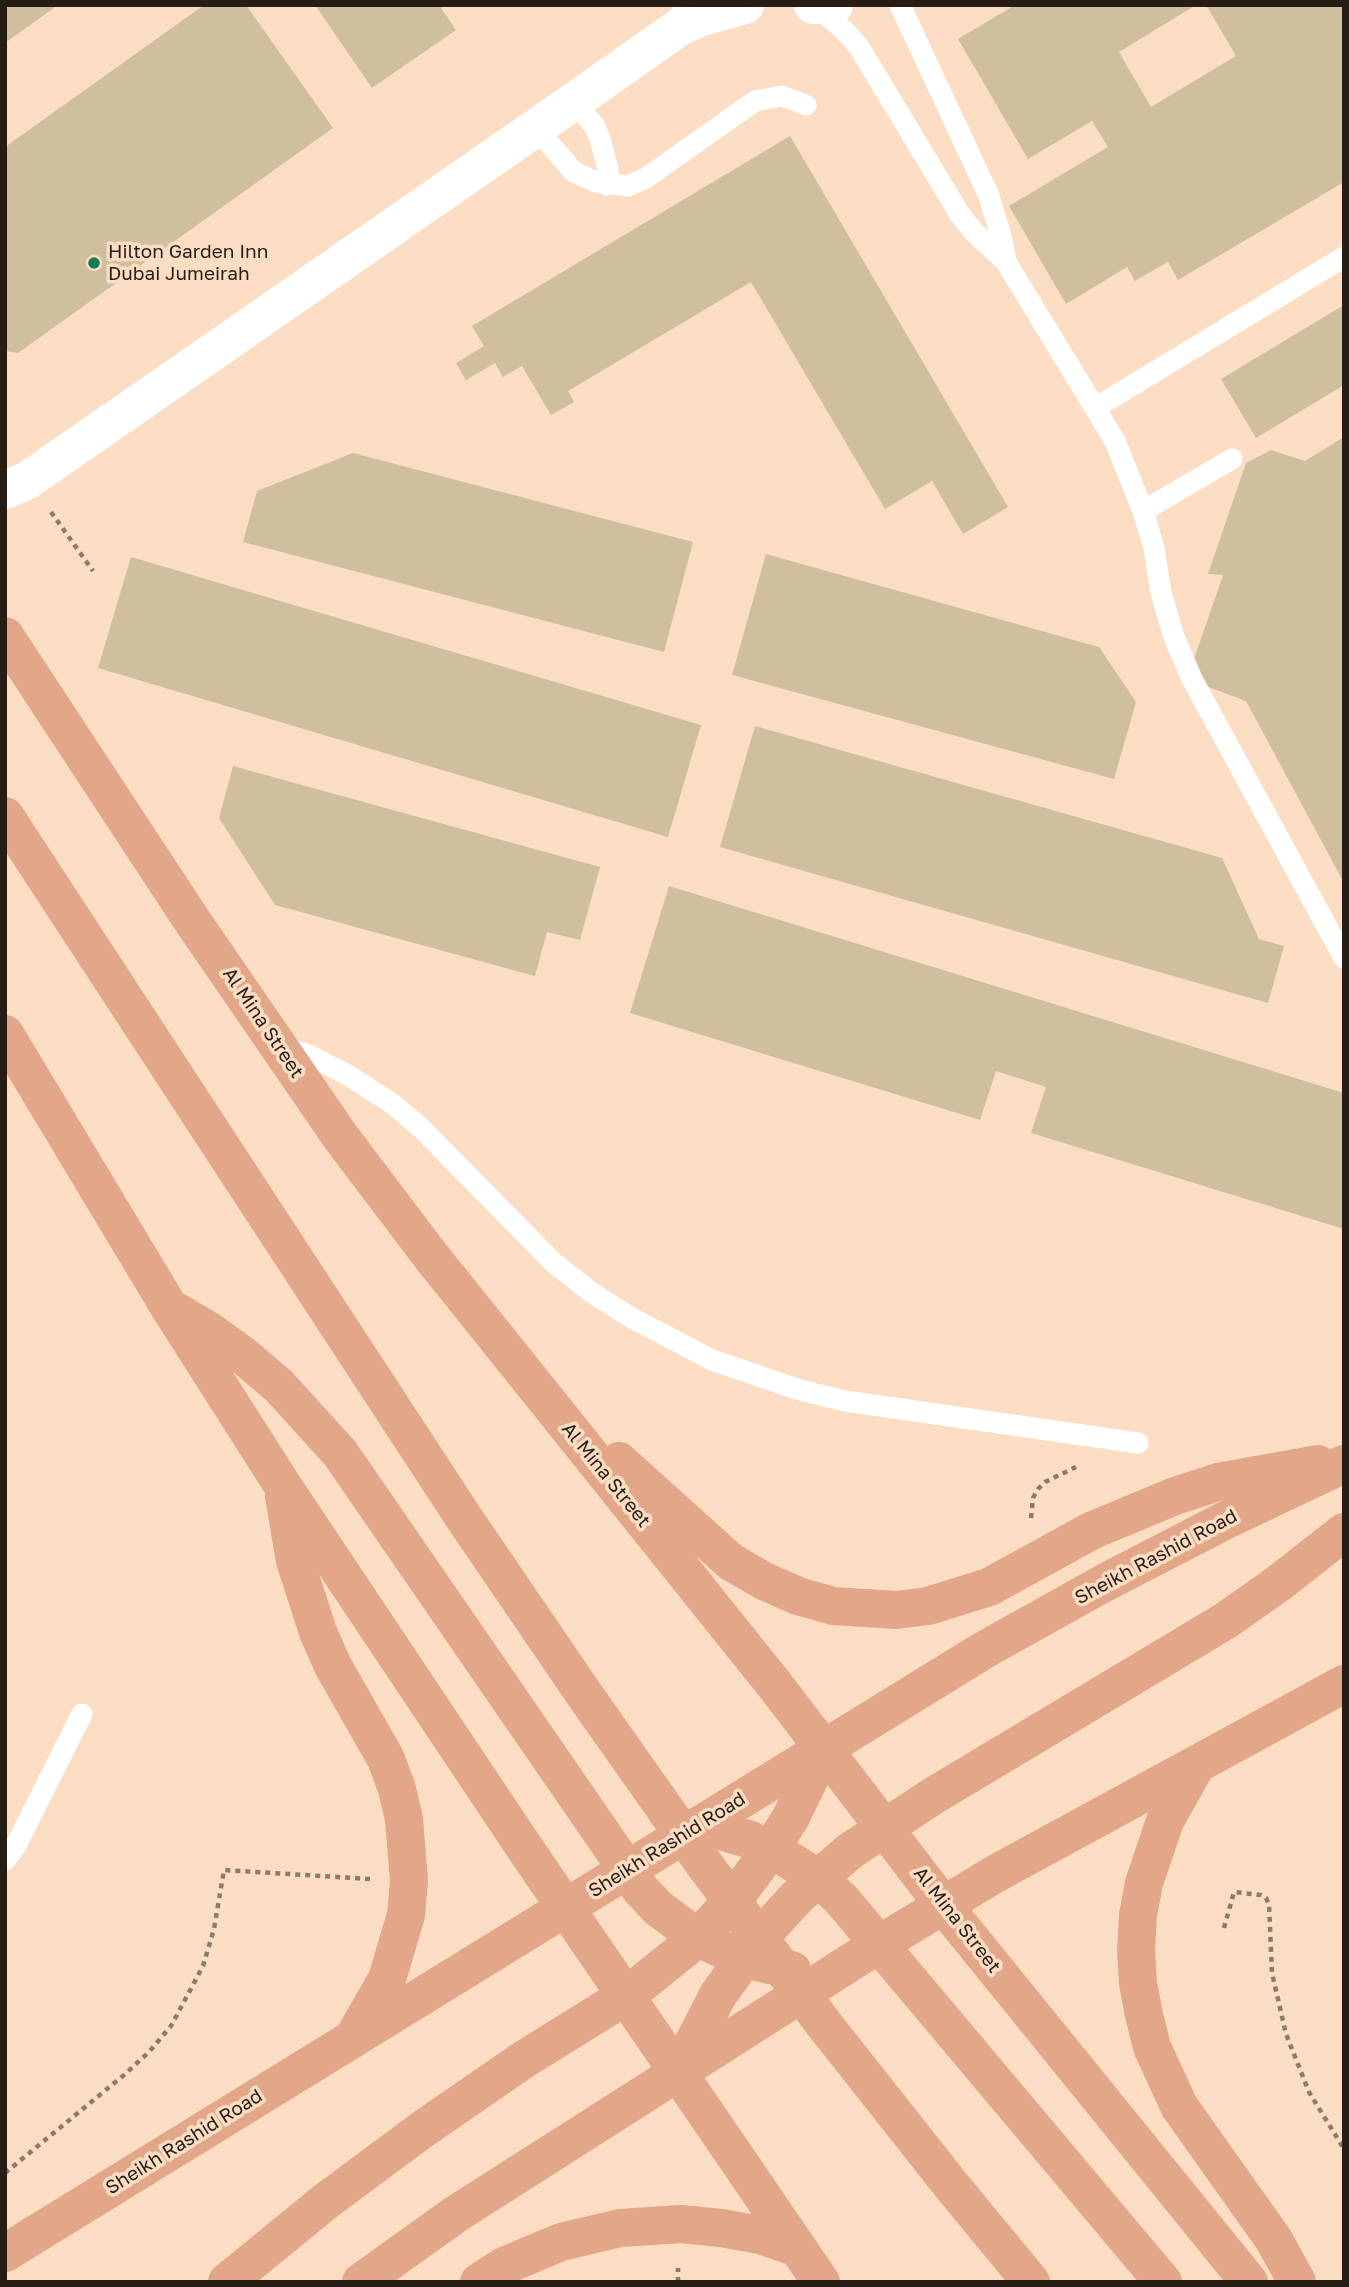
<!DOCTYPE html>
<style>
body{margin:0}
#map{position:relative;width:1349px;height:2287px;overflow:hidden;background:#faddc3;font-family:"Golos Text",sans-serif}
canvas{display:block}
.frame{position:absolute;inset:0;border:7px solid #281d14;pointer-events:none}
</style>
<div id="map">
<canvas width="1349" height="2287"></canvas>
<div class="frame"></div>
</div>
<script>
const ctx = document.querySelector('canvas').getContext('2d');
ctx.lineJoin = 'round';
function fill(path, color) {
  ctx.fillStyle = color;
  ctx.fill(path, 'evenodd');
}
function toPath(rows) {
  const path = new Path2D();
  for (const r of rows) {
    path.moveTo(r[0], r[1]);
    for (let i = 2; i < r.length; i += 2) path.lineTo(r[i], r[i + 1]);
  }
  return path;
}
function trace(path, color, width, dash) {
  ctx.strokeStyle = color;
  ctx.lineWidth = width;
  ctx.lineCap = dash ? 'butt' : 'round';
  ctx.setLineDash(dash || []);
  ctx.stroke(path);
}
function label(font, color, halo, rows, align = 'center') {
  ctx.font = font + ' "Golos Text",sans-serif';
  ctx.lineWidth = 7;
  ctx.setLineDash([]);
  ctx.textBaseline = 'middle';
  ctx.strokeStyle = halo;
  ctx.fillStyle = color;
  for (const [text, x, y, turn = 0] of rows) {
    ctx.save();
    ctx.translate(x, y);
    ctx.rotate((+turn || 0) * Math.PI / 180);
    ctx.textAlign = isNaN(turn) ? turn : align;
    if (halo) ctx.strokeText(text, 0, 0);
    ctx.fillText(text, 0, 0);
    ctx.restore();
  }
}
fill(toPath([
 [5,5,58,5,5,43],
 [204,5,246,5,333,128,18,353,5,351,5,147],
 [315,5,439,5,456,30,372,88],
 [1015,5,1196,5,1119,52,1151,107,1236,56,1206,5,1344,5,1344,182,1178,280,1168,262,1135,281,1127,267,1066,304,1009,206,1108,147,1092,121,1028,159,958,39],
 [790,136,1008,507,963,534,932,481,885,509,751,282,568,391,574,402,551,415,522,366,503,377,495,363,466,380,456,363,484,346,472,326],
 [1344,305,1344,385,1256,438,1221,379],
 [1344,437,1344,883,1246,701,1203,685,1192,665,1223,575,1208,574,1246,463,1271,450,1305,461],
 [353,453,693,542,664,652,243,542,257,491],
 [766,554,1099,647,1136,702,1114,779,732,675],
 [131,557,701,725,668,837,98,668],
 [755,726,1222,858,1259,939,1284,946,1268,1003,720,847],
 [233,766,600,867,580,940,547,932,535,976,275,905,219,818],
 [669,886,1344,1093,1344,1229,1031,1133,1046,1087,996,1071,980,1120,630,1013]
]), '#cfbf9f');
trace(toPath([
 [51,512,93,571],
 [1031,1518,1033,1498,1038,1489,1045,1482,1076,1467],
 [1224,1928,1234,1892,1261,1895,1266,1898,1269,1904,1272,1973,1286,2034,1309,2092,1344,2149],
 [5,2173,124,2075,149,2052,171,2026,203,1966,214,1929,224,1870,370,1879],
 [678,2282,678,2268]
]), '#8e7a69', 4.5, [5, 5]);
trace(toPath([
 [900,5,989,196,1002,240,1006,262],
 [816,6,846,32,859,47,959,213,973,231,1006,262,1115,441,1143,511,1154,548,1161,593,1174,637,1192,679,1344,958],
 [573,102,594,125,600,139,608,169,607,185],
 [535,127,574,172,596,182,628,186,646,178,755,101,782,96,806,105],
 [1095,408,1344,257],
 [1143,511,1232,459],
 [281,1046,309,1055,348,1075,394,1105,421,1128,554,1263,591,1292,630,1317,712,1360,800,1390,845,1401,1138,1443],
 [5,1860,15,1847,82,1714]
]), '#fff', 21);
trace(toPath([
 [813,5,834,5],
 [681,26,702,17,745,5],
 [5,490,28,480,573,102,681,26,702,5]
]), '#fff', 38);
trace(toPath([
 [5,636,191,919,340,1136,430,1255,774,1684,944,1906,1249,2282],
 [5,816,464,1518,584,1694,701,1860,823,2023,951,2185,1031,2282],
 [5,1034,169,1307,283,1486,520,1841,821,2282],
 [176,1311,208,1330,244,1356,279,1386,340,1453,641,1890,658,1908,698,1938,743,1959,792,1970],
 [619,1461,731,1562,764,1581,798,1596,833,1606,897,1610,928,1606,989,1587,1093,1530,1175,1496,1218,1482,1318,1464],
 [284,1496,295,1561,318,1632,333,1666,386,1759,397,1789,404,1819,409,1881,406,1915,387,1979,356,2033],
 [1196,1766,1165,1821,1144,1883,1138,1915,1136,1951,1138,1983,1144,2015,1152,2047,1179,2106,1274,2240,1297,2282],
 [699,1825,748,1839,771,1849,818,1878,841,1899,1163,2282],
 [678,2073,718,1995,760,1937,798,1896,850,1851,933,1796,1225,1621,1279,1583,1344,1532],
 [5,2253,984,1650,1104,1583,1226,1520,1344,1464],
 [227,2282,326,2201,423,2129,523,2060,626,1996,698,1938,737,1895,771,1849,791,1817,824,1749],
 [361,2282,456,2214,881,1943,995,1874,1344,1684],
 [479,2282,504,2266,561,2242,620,2228,681,2224,721,2228,760,2235,798,2248]
]), '#e1a788', 38);
for (const [x, y, r, color] of [
 [94,263,7,"#157b54"]
]) {
  const dot = new Path2D();
  dot.arc(x, y, r, 0, 2 * Math.PI);
  ctx.fillStyle = color;
  ctx.fill(dot);
  trace(dot, '#faddc3', 2.5);
}
label('19px', '#281d14', '#faddc3', [
 ["Hilton Garden Inn",108,252],
 ["Dubai Jumeirah",108,274]
], 'left');
label('19px', '#281d14', '#faddc3', [
 ["Al Mina Street",263,1023,56],
 ["Al Mina Street",606,1475,51],
 ["Sheikh Rashid Road",1156,1557,-28],
 ["Sheikh Rashid Road",667,1845,-32],
 ["Al Mina Street",957,1920,52],
 ["Sheikh Rashid Road",184,2142,-32]
]);
</script>
